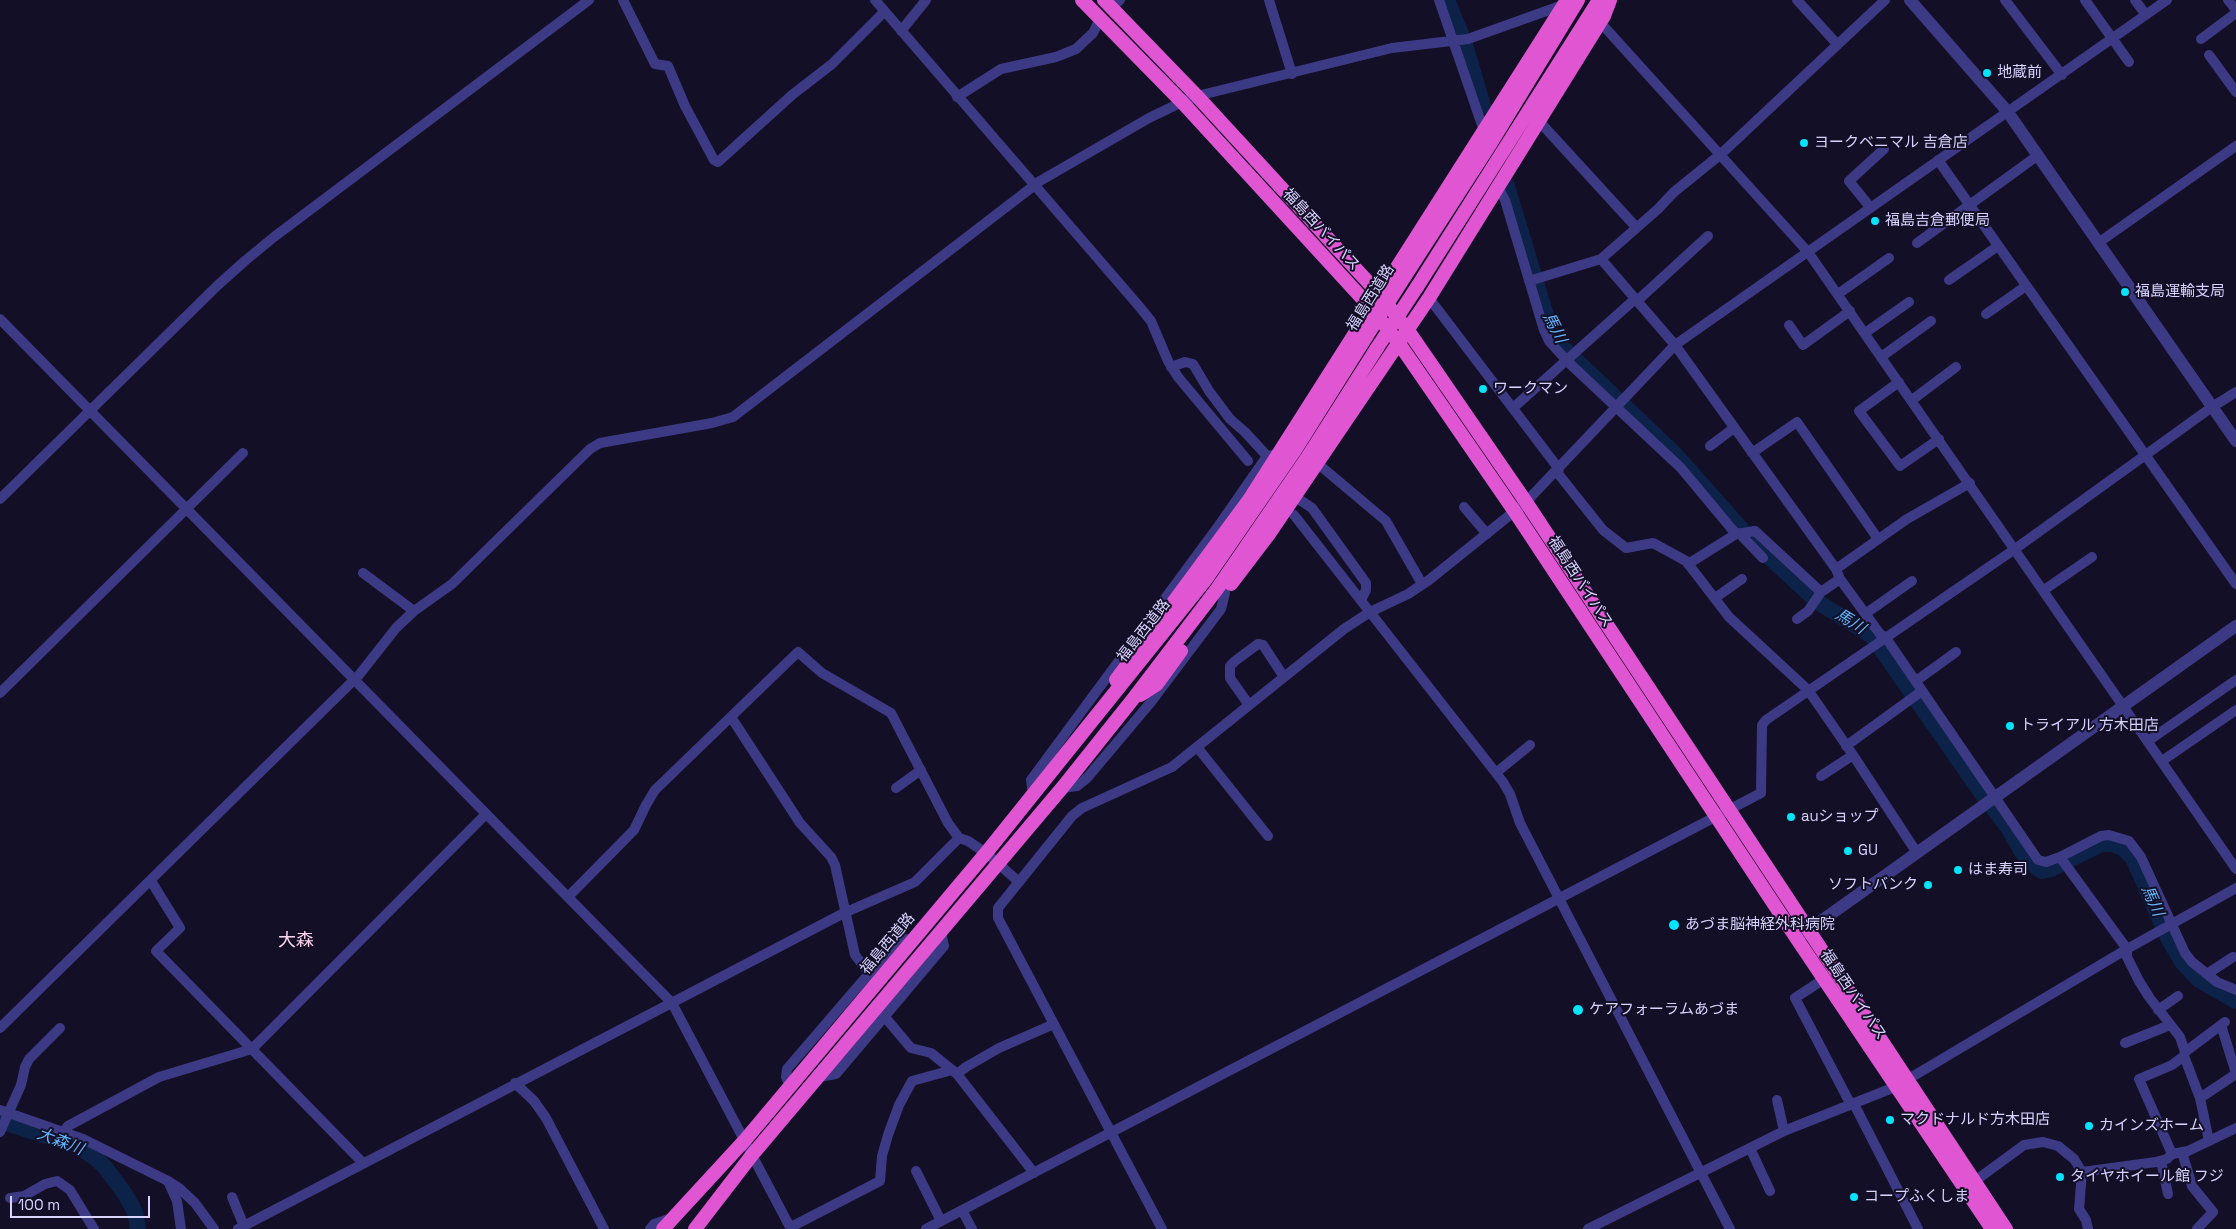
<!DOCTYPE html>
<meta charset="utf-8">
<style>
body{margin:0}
#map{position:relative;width:2236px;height:1229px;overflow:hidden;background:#130f26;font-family:"Space Grotesk",sans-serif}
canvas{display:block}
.scale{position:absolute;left:10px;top:1196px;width:140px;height:22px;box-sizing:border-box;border:2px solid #d9d4ff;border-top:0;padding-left:6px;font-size:15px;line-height:18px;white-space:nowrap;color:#d9d4ff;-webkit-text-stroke:4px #130f26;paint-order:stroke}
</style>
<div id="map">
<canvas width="2236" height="1229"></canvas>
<div class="scale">100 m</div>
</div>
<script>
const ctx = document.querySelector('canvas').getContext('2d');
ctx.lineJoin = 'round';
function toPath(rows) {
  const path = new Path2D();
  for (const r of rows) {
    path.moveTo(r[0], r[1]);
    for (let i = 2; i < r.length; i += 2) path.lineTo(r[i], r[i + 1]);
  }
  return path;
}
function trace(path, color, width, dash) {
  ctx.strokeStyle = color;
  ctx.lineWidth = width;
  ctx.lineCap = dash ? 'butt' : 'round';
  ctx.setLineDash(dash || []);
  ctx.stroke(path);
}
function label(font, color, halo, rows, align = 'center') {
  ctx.font = font + ' "Space Grotesk","Noto Sans JP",sans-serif';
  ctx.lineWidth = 4;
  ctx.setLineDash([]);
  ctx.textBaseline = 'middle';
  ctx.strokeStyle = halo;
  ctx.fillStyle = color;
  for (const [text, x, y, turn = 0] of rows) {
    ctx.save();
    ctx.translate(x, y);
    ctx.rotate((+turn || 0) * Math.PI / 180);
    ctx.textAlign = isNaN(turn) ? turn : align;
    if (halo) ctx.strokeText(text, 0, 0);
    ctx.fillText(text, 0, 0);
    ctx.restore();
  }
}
trace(toPath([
 [1447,0,1464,41,1483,106],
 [1507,186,1545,312,1551,333,1558,343,1675,454,1752,541,1818,602,1872,636,1978,788,2009,829,2022,852,2036,867,2042,871,2051,869,2101,844,2112,844,2123,848,2133,858,2169,940,2183,963,2199,980,2236,1001],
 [0,1121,77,1146,94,1157,105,1167,125,1194,135,1212,138,1229]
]), '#0c2248', 16);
trace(toPath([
 [623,0,655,64,668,66,685,106,714,160,718,162,792,95,832,64,884,12],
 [875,0,1138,305,1151,321,1168,361,1178,377,1248,461],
 [1269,0,1292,74],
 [1439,0,1484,131],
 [1797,0,1837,44],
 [2005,0,2062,75],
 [2085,0,2129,62],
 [2135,0,2146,15],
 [2228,0,2236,10],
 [1111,7,1120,0],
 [1600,22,1808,252,2236,869],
 [901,31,926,0],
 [2201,39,2236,13],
 [2209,55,2236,92],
 [957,97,1001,69,1056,57,1076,49,1093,33,1100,19],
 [1538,120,1636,227],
 [1938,160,2236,584],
 [1498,187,1505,200,1544,330,1549,341,1567,361,1681,468,1736,534,1688,564],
 [1870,207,1849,181,1884,149],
 [1917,243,2037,156],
 [2098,243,2236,146],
 [1601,259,1675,345,1836,569,1907,519,1970,483],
 [1949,280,1998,246],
 [1529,281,1601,259,1658,209,1674,192,1721,154,1885,0],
 [1838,294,1889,258],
 [1429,298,1559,469],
 [1637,301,1708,236],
 [1986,314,2026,286],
 [0,319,672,1003,791,1229],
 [1789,325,1803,345,1850,311],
 [1865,333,1909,302],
 [1881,357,1931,321],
 [1171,367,1185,362,1193,364,1209,391,1230,419,1245,432,1267,456,1274,455],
 [1899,382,1859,411,1900,466,1939,439],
 [1912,400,1956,367],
 [1513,408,1635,299],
 [1710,446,1734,428],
 [1752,453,1797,422,1878,539],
 [1317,463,1386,521,1422,584],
 [1556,471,1603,530,1626,548,1653,543,1686,561,1729,617,1808,690,1853,755,1821,776],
 [1294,496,1312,508,1366,583,1366,590,1361,600],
 [0,499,218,285,246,260,274,237,589,0],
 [1464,507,1487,534],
 [1294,515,1503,782,1510,794,1520,823,1730,1229],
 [1739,533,1763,558],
 [1736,534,1755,531,1821,592],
 [1836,569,1840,579,1880,634,1886,638,2038,860,2046,862,2060,857,2101,836,2109,835,2129,841,2141,857,2185,953,2192,962,2217,982,2236,990],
 [363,573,414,611],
 [2044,590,2092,557],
 [1715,598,1742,579],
 [1865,614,1912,581],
 [1797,619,1808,611,1821,592,1840,579],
 [1916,681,1956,652],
 [0,693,243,453],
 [1249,705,1230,678,1230,666,1235,661,1258,644,1263,645,1284,677],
 [731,717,800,823,831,857,835,865,855,955,869,973],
 [2148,741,2236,680],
 [1846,746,1922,691],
 [1197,747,1268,836],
 [1853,755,1917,853],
 [2162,761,2236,710],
 [1497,772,1530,745],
 [896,788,921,770],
 [1062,788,1077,786,1087,778,1151,702,1221,609,1225,593],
 [1033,796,1031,780,1217,528,1267,456],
 [2060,857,2127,949,2127,957,2139,981,2149,997,2180,1037,2185,1052],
 [151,881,180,928,156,951,363,1163],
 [568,897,634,830,646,805,655,790,798,652,822,673,891,713,948,823,959,838],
 [2207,974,2233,957],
 [1824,979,1795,998,1851,1105],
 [2158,1010,2178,996],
 [884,1016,911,1048,931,1053,957,1074,1034,1173],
 [2225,1022,2185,1052,2184,1056,2172,1065,2139,1079,2172,1154,2188,1151,2236,1128],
 [2221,1025,2236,1073],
 [0,1028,359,675,396,628,414,611,452,584,590,449,600,443,712,423,733,417,1040,181,1149,118,1182,102,1197,96,1392,48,1468,39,1563,5],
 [2125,1043,2170,1025],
 [2184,1056,2200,1098,2209,1141],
 [957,1074,966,1067,999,1048,1054,1024],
 [819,1077,836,1074,944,946,941,932],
 [515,1083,534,1101,546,1118,604,1229],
 [790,1086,786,1077,787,1069,897,941,905,939,913,940],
 [2200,1098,2236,1074],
 [1777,1100,1784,1131],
 [1854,1104,1918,1229],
 [0,1110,83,1139,168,1181,179,1188,195,1203,214,1229],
 [0,1132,21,1085,25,1067,29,1059,60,1028],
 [63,1132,68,1126,159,1077,252,1049,486,814],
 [1750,1148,1770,1191],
 [2182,1152,2192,1186,2213,1212,2197,1229],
 [2161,1161,2168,1194],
 [916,1171,941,1221],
 [2082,1172,2156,1162,2167,1159,2172,1154],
 [168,1181,177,1201,181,1229],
 [1975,1181,2024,1145,2043,1142,2058,1146,2074,1159,2082,1172,2079,1209,2086,1220,2088,1229],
 [232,1197,244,1226],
 [10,1198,24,1196,45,1184,57,1181,70,1190,94,1229],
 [962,1210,972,1229],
 [791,1227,880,1181,882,1156,888,1135,899,1105,912,1081,952,1070],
 [238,1229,844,913,915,882,959,838,968,841,986,853,1019,882],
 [650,1229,654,1224,675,1217],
 [926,1229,1761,793,1762,725,1766,720,2015,549,2212,407,2236,392],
 [1162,1229,998,918,998,908,1072,816,1082,808,1172,767,1344,629,1370,612,1408,594,1429,580,1526,502,1675,345,2167,0],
 [1588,1229,1784,1131,1895,1087,2127,949,2236,888]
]), '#3d3a85', 10);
trace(toPath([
 [1910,0,2007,111,2236,441],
 [1800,936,2236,626]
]), '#3d3a85', 12);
trace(toPath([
 [1082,0,1182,102,1371,308,1398,342,1515,512,1797,939,1992,1229],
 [1104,0,1197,96,1379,294,1407,329,1526,502,2006,1229],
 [1405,276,1489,146,1578,0],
 [1417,287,1599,0],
 [1231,584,1269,534,1429,298,1604,16,1610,0],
 [1116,680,1249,500,1567,0],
 [1140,695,1157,684,1181,651],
 [663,1229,745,1140,986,853,1206,579,1295,450,1366,337],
 [695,1229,752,1155,1062,788,1133,699,1217,589,1307,458,1377,348]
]), '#e055d1', 14);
trace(toPath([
 [1366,337,1405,276],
 [1377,348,1417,287]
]), '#e055d1', 14);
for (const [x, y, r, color] of [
 [1987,73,5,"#00e5ff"],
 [1804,143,5,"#00e5ff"],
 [1875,221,5,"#00e5ff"],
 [2125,292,5,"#00e5ff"],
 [1483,389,5,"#00e5ff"],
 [2010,726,5,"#00e5ff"],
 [1791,817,5,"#00e5ff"],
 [1848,851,5,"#00e5ff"],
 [1958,870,5,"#00e5ff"],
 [1928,885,5,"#00e5ff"],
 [1674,925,6,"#00e5ff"],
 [1578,1010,6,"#00e5ff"],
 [1890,1120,5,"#00e5ff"],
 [2089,1126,5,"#00e5ff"],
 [2060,1177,5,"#00e5ff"],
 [1854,1197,5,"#00e5ff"]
]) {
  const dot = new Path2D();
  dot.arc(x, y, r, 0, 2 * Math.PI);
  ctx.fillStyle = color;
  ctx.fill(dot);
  trace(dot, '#130f26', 2);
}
label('15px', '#d9d4ff', '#130f26', [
 ["地蔵前",1997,73],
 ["ヨークベニマル 吉倉店",1814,143],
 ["福島吉倉郵便局",1885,221],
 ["福島運輸支局",2135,292],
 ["ワークマン",1493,389],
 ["トライアル 方木田店",2020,726],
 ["auショップ",1801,817],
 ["GU",1858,851],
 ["はま寿司",1968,870],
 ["ソフトバンク",1918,885,"right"],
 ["あづま脳神経外科病院",1685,925],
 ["ケアフォーラムあづま",1589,1010],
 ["マクドナルド方木田店",1900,1120],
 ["カインズホーム",2099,1126],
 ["タイヤホイール館 フジ",2070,1177],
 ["コープふくしま",1864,1197]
], 'left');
label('15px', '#d9d4ff', '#130f26', [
 ["福島西バイパス",1321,230,47],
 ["福島西道路",1371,298,-58],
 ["福島西バイパス",1580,582,57],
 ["福島西道路",1144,631,-52],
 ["福島西道路",888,944,-50],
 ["福島西バイパス",1853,995,56]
]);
label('italic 16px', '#62b6ff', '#130f26', [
 ["馬川",1554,328,63],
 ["馬川",1850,622,32],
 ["馬川",2152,901,66],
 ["大森川",60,1142,21]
]);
label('18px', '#ffd6f0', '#130f26', [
 ["大森",296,941]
]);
</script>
